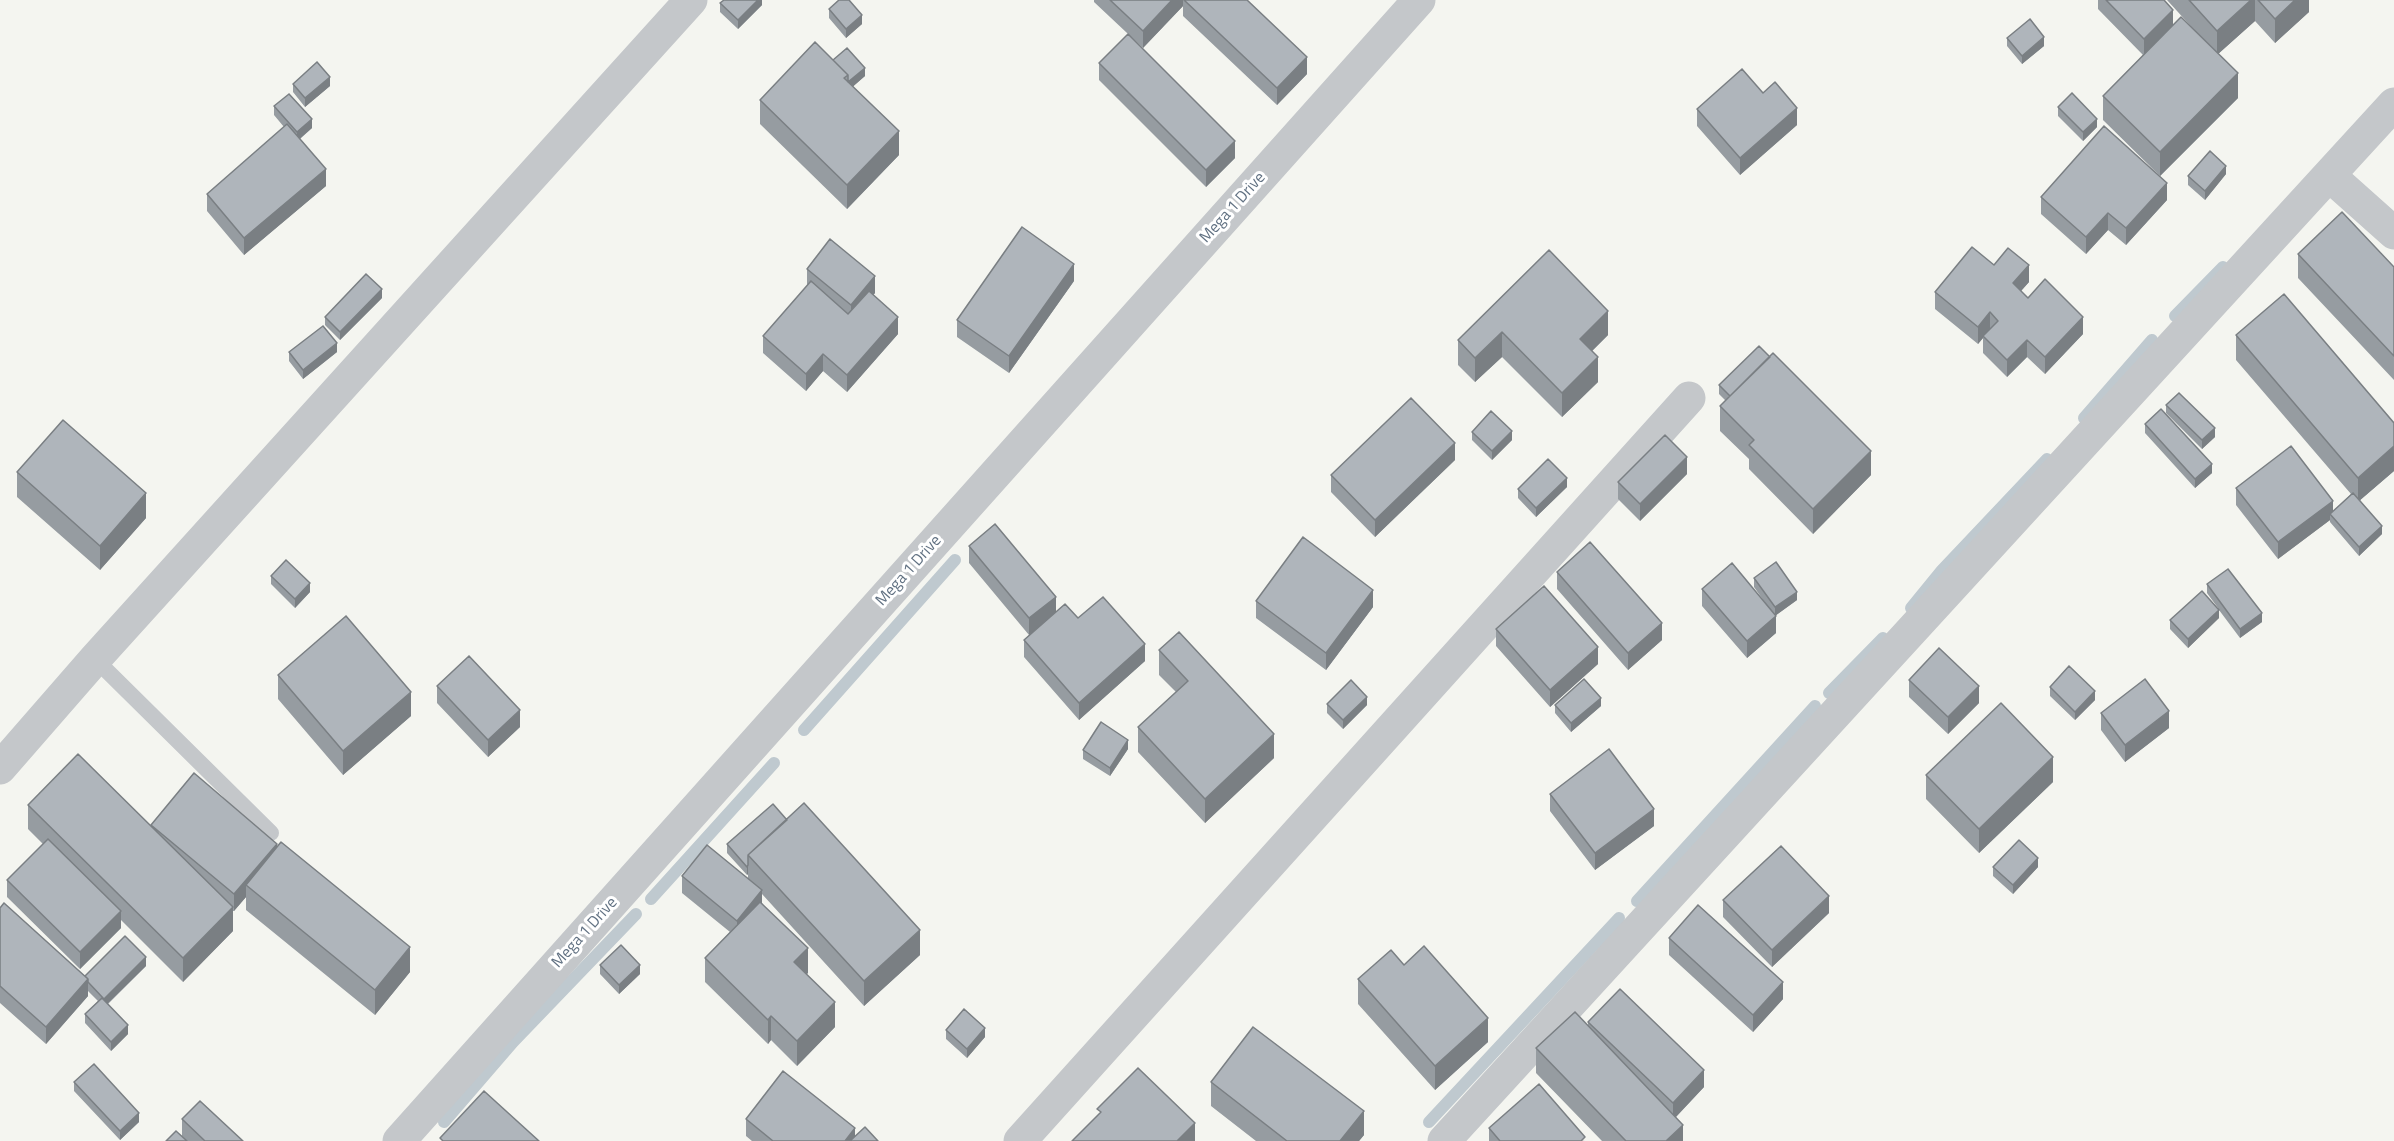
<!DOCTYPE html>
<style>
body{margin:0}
canvas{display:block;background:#f4f5f0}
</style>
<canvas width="2394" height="1141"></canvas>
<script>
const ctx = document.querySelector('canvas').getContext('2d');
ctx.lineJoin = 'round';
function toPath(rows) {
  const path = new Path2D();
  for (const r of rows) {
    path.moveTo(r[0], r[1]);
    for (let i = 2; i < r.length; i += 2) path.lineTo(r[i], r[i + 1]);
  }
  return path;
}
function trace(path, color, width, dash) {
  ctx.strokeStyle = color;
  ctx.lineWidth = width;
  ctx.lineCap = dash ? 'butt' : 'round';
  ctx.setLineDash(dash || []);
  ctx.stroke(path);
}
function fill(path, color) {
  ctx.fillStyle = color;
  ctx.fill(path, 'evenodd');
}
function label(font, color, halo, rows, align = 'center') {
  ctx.font = font + ' "Titillium Web",sans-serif';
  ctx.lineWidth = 6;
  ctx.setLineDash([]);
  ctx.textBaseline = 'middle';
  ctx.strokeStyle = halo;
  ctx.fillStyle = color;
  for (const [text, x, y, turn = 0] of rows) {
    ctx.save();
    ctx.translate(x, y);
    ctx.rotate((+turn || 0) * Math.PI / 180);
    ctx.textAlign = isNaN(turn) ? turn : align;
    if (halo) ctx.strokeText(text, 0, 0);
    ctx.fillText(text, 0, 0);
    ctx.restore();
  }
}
trace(toPath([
 [2175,316,2223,267],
 [2084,418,2152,340],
 [1911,608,1942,570,2047,459],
 [1829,693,1883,638],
 [804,730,955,560],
 [651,899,774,763],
 [1637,901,1815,706],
 [444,1122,513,1042,636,914],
 [1429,1122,1619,918]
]), '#bfc9cf', 12);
trace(toPath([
 [95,659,271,833]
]), '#c4c7ca', 16);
trace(toPath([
 [2330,176,2394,233],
 [0,768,95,659,691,0],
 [399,1141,1419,0],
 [1020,1141,1689,398],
 [1444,1141,2394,104]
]), '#c4c7ca', 33);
fill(toPath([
 [762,0,762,5,738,29,720,12,720,3],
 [1094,0,1247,0,1307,74,1277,105,1183,16,1183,6,1143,48,1094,2],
 [2098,0,2164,0,2173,25,2198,34,2167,0,2309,0,2309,12,2275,43,2255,21,2218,54,2238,98,2160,176,2103,120,2103,96,2143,55,2098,9],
 [829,9,862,24,846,38,829,18],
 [2007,38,2044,46,2022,64,2007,46],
 [833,60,865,76,853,86,899,155,847,209,760,124,760,100],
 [1099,63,1235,158,1206,187,1099,80],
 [293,84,330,86,305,107,293,92],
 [1763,93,1797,125,1740,175,1697,126,1697,109],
 [274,106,312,128,300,139,326,186,244,255,207,211,207,194,284,127,274,115],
 [2058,107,2097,127,2083,141,2058,116],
 [2226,174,2205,200,2188,185,2188,176],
 [2041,197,2167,200,2126,245,2108,230,2086,254,2041,214],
 [1549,250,1608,335,1592,351,1598,382,1562,417,1502,357,1475,382,1458,365,1458,340],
 [2298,254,2394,267,2394,380,2298,278],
 [1994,265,2029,282,2021,291,2028,298,2083,334,2045,374,2027,357,2007,377,1983,353,1983,338,1978,344,1935,309,1935,292],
 [807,269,875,293,873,295,898,334,847,392,823,371,806,391,763,353,763,336,807,286],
 [1074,281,1009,373,957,337,957,320],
 [382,298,340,340,325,325,325,317],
 [2236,335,2394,423,2394,471,2360,500,2382,534,2359,556,2330,522,2330,520,2278,559,2236,505,2236,488,2333,511,2351,494,2236,360],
 [289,352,337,352,303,379,289,361],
 [1719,385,1871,475,1813,534,1749,469,1749,459,1720,431,1720,406,1726,401,1719,394],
 [2166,405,2215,437,2202,449,2166,413],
 [2145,424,2212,473,2195,488,2145,433],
 [1472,432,1512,440,1492,460,1472,440],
 [1455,460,1375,537,1331,492,1331,475],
 [17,472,146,518,100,570,17,497],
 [1687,474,1640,521,1618,499,1618,482],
 [1567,487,1536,517,1518,498,1518,489],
 [969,546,1056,612,1078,618,1145,661,1079,720,1024,657,1024,640,1029,635,969,563],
 [1557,572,1662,640,1628,670,1557,589],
 [271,576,310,592,295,608,271,584],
 [1754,578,1797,600,1776,615,1776,633,1747,658,1702,606,1702,589,1766,604,1754,587],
 [2207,584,2262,622,2240,638,2219,610,2219,618,2188,648,2170,629,2170,620,2218,608,2207,593],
 [1256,601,1373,607,1326,670,1256,618],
 [1496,629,1598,664,1550,707,1496,646],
 [1159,650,1274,758,1205,823,1138,752,1138,727,1176,692,1159,675],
 [278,675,411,716,343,775,278,699],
 [1909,680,1979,703,1948,734,1909,697],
 [437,686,520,727,488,757,437,703],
 [2050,687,2095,700,2075,720,2050,696],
 [1327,704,1367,705,1343,729,1327,713],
 [1555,705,1601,706,1571,732,1555,713],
 [2101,713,2169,728,2125,762,2101,730],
 [1128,749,1110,776,1083,759,1083,750],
 [1926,775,2053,782,1979,853,1926,799],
 [1550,794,1654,826,1595,870,1550,811],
 [28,805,277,847,410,972,375,1015,246,910,246,897,234,911,233,911,233,931,183,982,121,920,121,928,80,969,7,897,7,880,43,844,28,829],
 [787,820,920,955,864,1006,762,894,762,903,808,973,806,974,835,1027,797,1066,771,1040,768,1044,705,982,705,958,730,932,682,893,682,876,748,879,748,874,747,875,727,853,727,844],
 [1993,867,2038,867,2013,894,1993,876],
 [1723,900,1829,913,1772,967,1723,917],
 [0,908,85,976,146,966,108,1004,128,1034,111,1051,85,1023,85,1014,98,1001,88,991,88,996,46,1044,0,1003],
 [1669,938,1783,999,1753,1032,1669,955],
 [600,965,640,974,619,994,600,974],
 [1404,965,1488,1042,1435,1090,1358,1004,1358,979],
 [1588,1022,1704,1087,1676,1117,1683,1141,1602,1141,1536,1073,1536,1048,1588,1026],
 [946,1030,985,1037,967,1058,946,1039],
 [74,1082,139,1122,120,1140,74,1091],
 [1211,1082,1364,1135,1359,1141,1256,1141,1211,1106],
 [182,1119,243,1141,187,1141,182,1136],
 [746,1119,855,1136,878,1141,752,1141,746,1136],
 [1489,1128,1585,1141,1489,1141]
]), '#969ca1');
fill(toPath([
 [758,0,762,0,762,5,738,29,738,20],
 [1172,0,1183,0,1183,6,1143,48,1143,31],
 [2251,0,2255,0,2255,21,2217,55,2217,31],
 [2295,0,2309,0,2309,12,2275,43,2275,19],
 [2173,10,2173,27,2144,56,2144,39],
 [862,15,862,24,846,38,846,29],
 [2044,37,2044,46,2022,64,2022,56],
 [1307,57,1307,74,1277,105,1277,88],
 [865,68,865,76,848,91,848,82],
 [2238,73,2238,98,2160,176,2160,152],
 [330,77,330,86,305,107,305,98],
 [1797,108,1797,125,1740,175,1740,158],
 [312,119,312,128,297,141,297,132],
 [2097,119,2097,127,2083,141,2083,132],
 [899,131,899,155,847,209,847,185],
 [1235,141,1235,158,1206,187,1206,170],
 [2226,166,2226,174,2205,200,2205,191],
 [326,169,326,186,244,255,244,238],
 [2167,183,2167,200,2126,245,2126,228],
 [2108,213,2108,230,2086,254,2086,237],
 [1074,264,1074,281,1009,373,1009,356],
 [2029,265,2029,282,2013,300,2013,283],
 [875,276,875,293,851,322,851,305],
 [382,289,382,298,340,340,340,332],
 [1608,311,1608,335,1580,363,1580,339],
 [1990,312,1990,330,1983,336,1983,338,1978,344,1978,327],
 [898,317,898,334,847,392,847,375],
 [2083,317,2083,334,2045,374,2045,357],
 [1502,332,1502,357,1475,382,1475,358],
 [2027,340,2027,357,2007,377,2007,360],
 [337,343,337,352,303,379,303,370],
 [823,354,823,371,806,391,806,374],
 [1598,357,1598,382,1562,417,1562,393],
 [2215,428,2215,437,2202,449,2202,440],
 [1512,431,1512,440,1492,460,1492,451],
 [1455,443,1455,460,1375,537,1375,520],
 [2394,446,2394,471,2358,502,2358,478],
 [1871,451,1871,475,1813,534,1813,509],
 [1687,457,1687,474,1640,521,1640,504],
 [2212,464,2212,473,2195,488,2195,479],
 [1567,478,1567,487,1536,517,1536,508],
 [146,493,146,518,100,570,100,546],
 [2333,501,2333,517,2330,514,2330,520,2278,559,2278,542],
 [2382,526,2382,534,2359,556,2359,547],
 [310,583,310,592,295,608,295,599],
 [1373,590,1373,607,1326,670,1326,653],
 [1797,592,1797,600,1775,616,1775,607],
 [1056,597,1056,614,1029,635,1029,618],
 [2219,610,2219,618,2188,648,2188,639],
 [2262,613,2262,622,2240,638,2240,629],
 [1776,616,1776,633,1747,658,1747,641],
 [1662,623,1662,640,1628,670,1628,653],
 [1145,644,1145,661,1079,720,1079,703],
 [1598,647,1598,664,1550,707,1550,690],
 [1979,686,1979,703,1948,734,1948,717],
 [2095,691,2095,700,2075,720,2075,712],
 [411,692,411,716,343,775,343,751],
 [1367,697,1367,705,1343,729,1343,720],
 [1601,698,1601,706,1571,732,1571,723],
 [520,710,520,727,488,757,488,740],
 [2169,711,2169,728,2125,762,2125,745],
 [1274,734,1274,758,1205,823,1205,799],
 [1128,740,1128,749,1110,776,1110,768],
 [2053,757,2053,782,1979,853,1979,829],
 [1654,809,1654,826,1595,870,1595,853],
 [277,844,277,861,246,885,246,897,234,911,234,894],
 [2038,858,2038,867,2013,894,2013,885],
 [748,865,748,874,747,875,747,867],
 [762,890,762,907,737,938,737,921],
 [1829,896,1829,913,1772,967,1772,950],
 [233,907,233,931,183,982,183,958],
 [121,911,121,928,80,969,80,952],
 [920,930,920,955,864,1006,864,981],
 [410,947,410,972,375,1015,375,990],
 [808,948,808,973,794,987,794,962],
 [146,957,146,966,104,1007,104,999],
 [640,965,640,974,619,994,619,985],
 [88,979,88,996,46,1044,46,1027],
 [1783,982,1783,999,1753,1032,1753,1015],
 [835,1002,835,1027,797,1066,797,1041],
 [771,1016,771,1040,768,1044,768,1020],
 [1488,1018,1488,1042,1435,1090,1435,1066],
 [128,1025,128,1034,111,1051,111,1042],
 [985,1028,985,1037,967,1058,967,1049],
 [1704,1070,1704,1087,1673,1120,1673,1103],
 [1364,1111,1364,1135,1359,1141,1340,1141],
 [139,1113,139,1122,120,1140,120,1131],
 [1195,1123,1195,1141,1177,1141],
 [1683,1125,1683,1141,1666,1141],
 [855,1128,855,1141,845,1141]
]), '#7a7f83');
const building = toPath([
 [724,0,758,0,738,20,720,3,724,0],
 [839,0,849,0,862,15,846,29,829,9,839,0],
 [1110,0,1172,0,1143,31,1110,0],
 [1184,0,1247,0,1307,57,1277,88,1184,0],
 [2106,0,2164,0,2173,10,2144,39,2106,0],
 [2189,0,2251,0,2217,31,2189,0],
 [2258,0,2295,0,2275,19,2258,0],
 [2181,17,2238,73,2160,152,2103,96,2181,17],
 [2030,19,2044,37,2022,56,2007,38,2030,19],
 [1128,34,1235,141,1206,170,1099,63,1128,34],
 [815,42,848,75,844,78,899,131,847,185,760,100,815,42],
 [847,48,865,68,848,82,848,75,833,60,847,48],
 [317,62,330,77,305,98,293,84,317,62],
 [1742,69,1763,93,1775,82,1797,108,1740,158,1697,109,1742,69],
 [2072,93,2097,119,2083,132,2058,107,2072,93],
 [289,94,312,119,297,132,274,106,289,94],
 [287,124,326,169,244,238,207,194,287,124],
 [2104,126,2167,183,2126,228,2108,213,2086,237,2041,197,2104,126],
 [2210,151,2226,166,2205,191,2188,176,2210,151],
 [2342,212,2394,267,2394,356,2298,254,2342,212],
 [1022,227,1074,264,1009,356,957,320,1022,227],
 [830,239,875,276,851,305,807,269,830,239],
 [1972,247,1994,265,2008,248,2029,265,2013,283,2028,298,2045,279,2083,317,2045,357,2027,340,2007,360,1983,336,1998,321,1990,312,1978,327,1935,292,1972,247],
 [1549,250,1608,311,1580,339,1598,357,1562,393,1502,332,1475,358,1458,340,1549,250],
 [366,274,382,289,340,332,325,317,366,274],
 [811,281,848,314,869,291,898,317,847,375,823,354,806,374,763,336,811,281],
 [2284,294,2394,423,2394,446,2358,478,2236,335,2284,294],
 [323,326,337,343,303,370,289,352,323,326],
 [1759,346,1770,357,1730,396,1719,385,1759,346],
 [1773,353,1871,451,1813,509,1749,445,1754,440,1720,406,1773,353],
 [2179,393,2215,428,2202,440,2166,405,2179,393],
 [1411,398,1455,443,1375,520,1331,475,1411,398],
 [2161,409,2212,464,2195,479,2145,424,2161,409],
 [1491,411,1512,431,1492,451,1472,432,1491,411],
 [63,420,146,493,100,546,17,472,63,420],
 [1665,435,1687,457,1640,504,1618,482,1665,435],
 [2291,446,2333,501,2278,542,2236,488,2291,446],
 [1548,459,1567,478,1536,508,1518,489,1548,459],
 [2353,493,2382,526,2359,547,2330,514,2353,493],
 [995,524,1056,597,1029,618,969,546,995,524],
 [1303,537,1373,590,1326,653,1256,601,1303,537],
 [1590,542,1662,623,1628,653,1557,572,1590,542],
 [286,560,310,583,295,599,271,576,286,560],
 [1776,562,1797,592,1775,607,1754,578,1776,562],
 [1732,563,1776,616,1747,641,1702,589,1732,563],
 [2228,569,2262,613,2240,629,2207,584,2228,569],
 [1544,586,1598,647,1550,690,1496,629,1544,586],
 [2202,591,2219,610,2188,639,2170,620,2202,591],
 [1103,597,1145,644,1079,703,1024,640,1065,604,1078,618,1103,597],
 [346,616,411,692,343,751,278,675,346,616],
 [1179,632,1274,734,1205,799,1138,727,1188,681,1159,650,1179,632],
 [1939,648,1979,686,1948,717,1909,680,1939,648],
 [469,656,520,710,488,740,437,686,469,656],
 [2069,666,2095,691,2075,712,2050,687,2069,666],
 [1584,679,1601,698,1571,723,1555,705,1584,679],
 [2145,679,2169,711,2125,745,2101,713,2145,679],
 [1351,680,1367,697,1343,720,1327,704,1351,680],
 [2001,703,2053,757,1979,829,1926,775,2001,703],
 [1101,722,1128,740,1110,768,1083,750,1101,722],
 [1609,749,1654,809,1595,853,1550,794,1609,749],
 [78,754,233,907,183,958,28,805,78,754],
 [194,773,277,844,234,894,151,825,194,773],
 [804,803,920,930,864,981,748,855,804,803],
 [773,804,787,820,748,855,748,865,747,867,727,844,773,804],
 [48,839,121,911,80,952,7,880,48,839],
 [2019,840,2038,858,2013,885,1993,867,2019,840],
 [281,842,410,947,375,990,246,885,281,842],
 [707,845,762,890,737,921,682,876,707,845],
 [1781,846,1829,896,1772,950,1723,900,1781,846],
 [760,902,808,948,794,962,835,1002,797,1041,771,1016,768,1020,705,958,760,902],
 [4,903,88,979,46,1027,0,986,0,908,4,903],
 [1698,905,1783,982,1753,1015,1669,938,1698,905],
 [125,936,146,957,104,999,88,982,88,979,85,976,125,936],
 [621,945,640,965,619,985,600,965,621,945],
 [1424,946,1488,1018,1435,1066,1358,979,1391,950,1404,965,1424,946],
 [1620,989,1704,1070,1673,1103,1588,1022,1620,989],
 [102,998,128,1025,111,1042,85,1014,102,998],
 [964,1009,985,1028,967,1049,946,1030,964,1009],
 [1575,1012,1683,1125,1666,1141,1626,1141,1536,1048,1575,1012],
 [1253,1027,1364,1111,1340,1141,1287,1141,1211,1082,1253,1027],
 [94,1064,139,1113,120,1131,74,1082,94,1064],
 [1138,1068,1195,1123,1177,1141,1072,1141,1101,1112,1097,1109,1138,1068],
 [783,1071,855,1128,845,1141,773,1141,746,1119,783,1071],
 [1539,1084,1585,1137,1581,1141,1500,1141,1489,1128,1539,1084],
 [484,1091,539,1141,443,1141,440,1138,484,1091],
 [200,1101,243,1141,205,1141,182,1119,200,1101],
 [865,1127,878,1141,850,1141,865,1127],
 [176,1131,187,1141,166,1141,176,1131]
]);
fill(building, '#afb5bb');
trace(building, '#7a7f83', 1.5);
label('16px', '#627283', '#fff', [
 ["Mega 1 Drive",1233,208,-48],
 ["Mega 1 Drive",909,571,-48],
 ["Mega 1 Drive",585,933,-48]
]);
</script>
